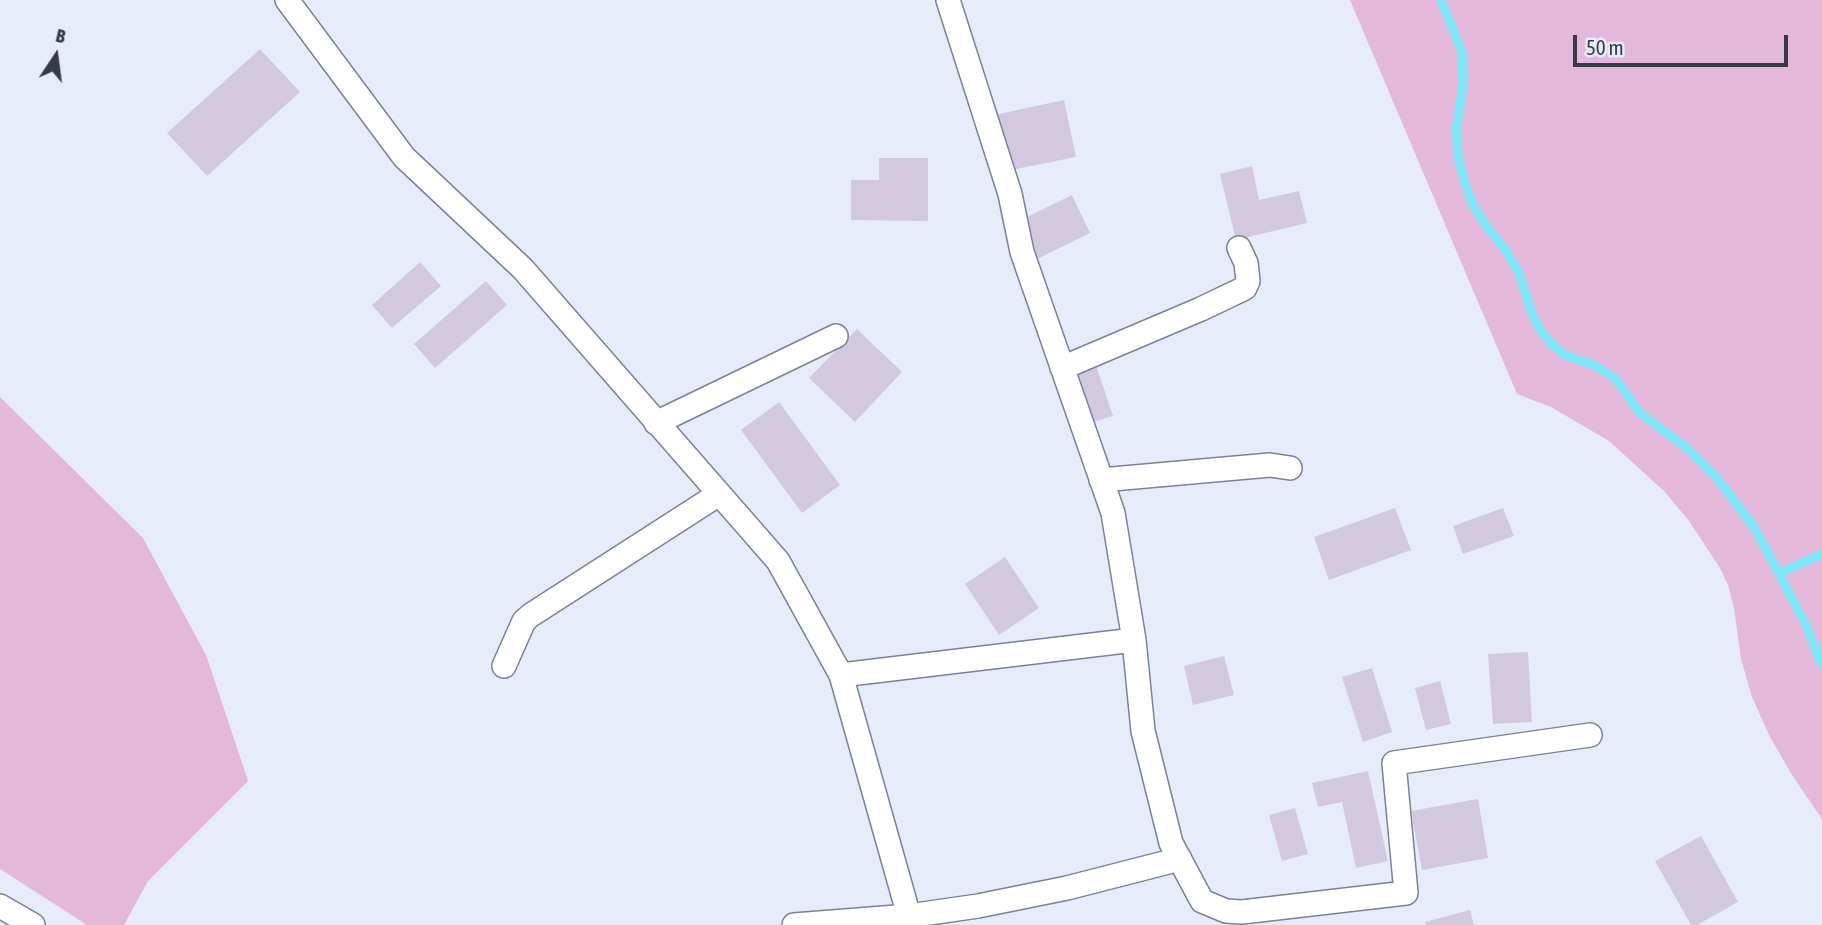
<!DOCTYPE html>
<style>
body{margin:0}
#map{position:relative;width:1822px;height:925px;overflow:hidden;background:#e7ecfb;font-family:"Asap Condensed",sans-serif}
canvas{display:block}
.north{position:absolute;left:21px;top:21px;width:70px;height:70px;-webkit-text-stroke:5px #e7ecfb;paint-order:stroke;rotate:13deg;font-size:19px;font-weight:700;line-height:28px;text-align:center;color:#383b45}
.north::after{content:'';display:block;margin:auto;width:24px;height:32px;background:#383b45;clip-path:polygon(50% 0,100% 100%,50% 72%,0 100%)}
.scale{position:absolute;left:1573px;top:35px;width:215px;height:32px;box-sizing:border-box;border:4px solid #383b45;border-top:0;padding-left:9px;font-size:21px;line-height:24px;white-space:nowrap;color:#383b45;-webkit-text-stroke:5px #e7ecfb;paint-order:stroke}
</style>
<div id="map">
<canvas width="1822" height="925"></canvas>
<div class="north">B</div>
<div class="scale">50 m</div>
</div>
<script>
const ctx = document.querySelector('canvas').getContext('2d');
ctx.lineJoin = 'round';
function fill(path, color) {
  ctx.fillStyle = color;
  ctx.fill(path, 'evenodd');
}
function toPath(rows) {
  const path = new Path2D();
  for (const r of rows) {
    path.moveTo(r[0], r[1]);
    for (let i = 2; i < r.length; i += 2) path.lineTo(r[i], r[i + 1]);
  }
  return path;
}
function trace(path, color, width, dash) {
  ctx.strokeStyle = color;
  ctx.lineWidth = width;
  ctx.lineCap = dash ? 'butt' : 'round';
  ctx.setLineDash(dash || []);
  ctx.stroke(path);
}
fill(toPath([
 [1350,0,1822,0,1822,819,1792,775,1770,737,1752,697,1741,659,1734,608,1728,585,1720,568,1689,521,1665,492,1609,441,1551,407,1517,394],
 [0,397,143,538,206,655,248,781,148,881,124,925,87,925,0,869]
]), '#e3b8da');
trace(toPath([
 [1441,0,1462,52,1463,85,1456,130,1458,156,1464,181,1473,205,1487,227,1505,249,1519,273,1533,316,1541,331,1552,344,1565,355,1594,365,1616,379,1639,412,1687,448,1717,478,1754,527,1768,553,1805,623,1822,665],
 [1779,573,1822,554]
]), '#7de7f7', 9);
fill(toPath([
 [260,49,300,92,207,176,167,133],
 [1064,100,1076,157,1006,171,994,115],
 [879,158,928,158,928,221,851,220,851,180,879,180],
 [1252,166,1259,200,1299,191,1307,223,1236,240,1220,174],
 [1072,195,1090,233,1035,260,1017,222],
 [420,262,441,286,392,328,372,305],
 [486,281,507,305,435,368,414,344],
 [857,329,902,372,855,422,809,378],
 [1095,362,1113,416,1087,424,1070,371],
 [779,402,840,485,802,513,741,430],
 [1395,508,1411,550,1329,580,1314,537],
 [1503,508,1514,536,1463,554,1453,526],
 [1005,557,1039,608,999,635,965,584],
 [1528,652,1532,722,1493,724,1488,654],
 [1224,656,1234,695,1193,705,1184,666],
 [1372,668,1392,732,1363,742,1342,677],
 [1440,681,1451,724,1426,730,1415,688],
 [1368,771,1388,861,1356,868,1342,802,1318,807,1312,783],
 [1478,799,1488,858,1422,870,1411,811],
 [1295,808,1308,854,1282,861,1269,815],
 [1701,836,1738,902,1697,925,1691,925,1655,861],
 [1470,910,1474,925,1426,925,1425,922]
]), '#d2c9e1');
const minor = toPath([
 [287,0,404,157,523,269,778,561,841,675,909,916],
 [948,0,1010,194,1022,252,1113,513,1134,640],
 [1062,368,1201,309,1245,288,1248,281,1246,263,1239,248],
 [656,423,836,336],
 [1101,480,1270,465,1290,468],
 [504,666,524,621,531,615,719,494],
 [841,675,1134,640,1143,731,1171,843,1202,901,1226,911,1242,912,1406,893,1394,763,1590,735],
 [0,906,33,925],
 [794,925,909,916,978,906,1067,888,1180,859]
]);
trace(minor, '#7b8298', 26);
trace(minor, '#fff', 23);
</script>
